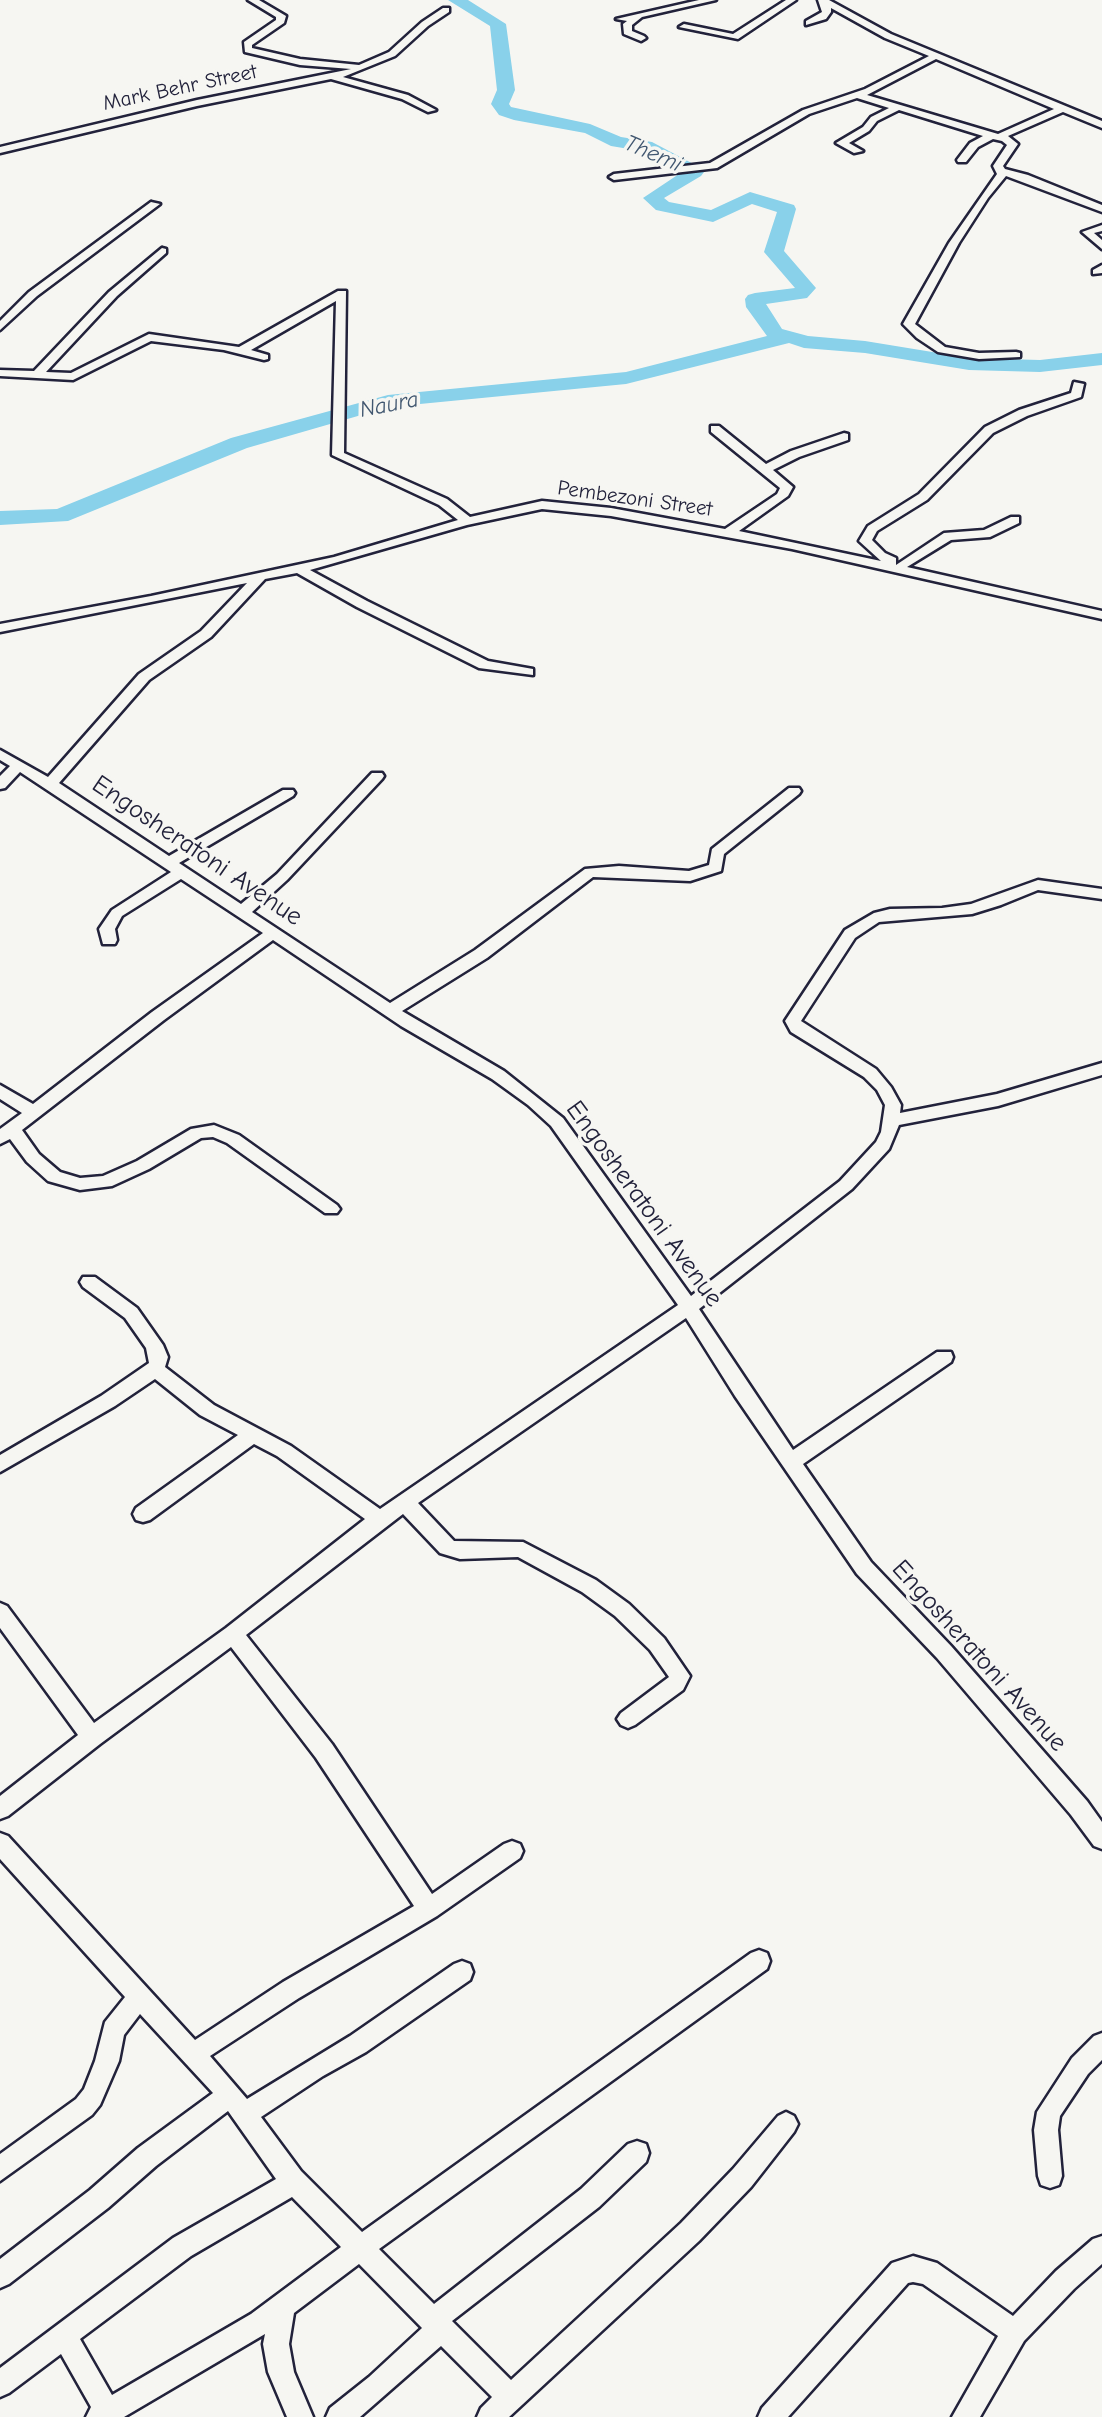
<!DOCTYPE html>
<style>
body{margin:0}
canvas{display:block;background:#f6f6f2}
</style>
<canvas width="1102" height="2417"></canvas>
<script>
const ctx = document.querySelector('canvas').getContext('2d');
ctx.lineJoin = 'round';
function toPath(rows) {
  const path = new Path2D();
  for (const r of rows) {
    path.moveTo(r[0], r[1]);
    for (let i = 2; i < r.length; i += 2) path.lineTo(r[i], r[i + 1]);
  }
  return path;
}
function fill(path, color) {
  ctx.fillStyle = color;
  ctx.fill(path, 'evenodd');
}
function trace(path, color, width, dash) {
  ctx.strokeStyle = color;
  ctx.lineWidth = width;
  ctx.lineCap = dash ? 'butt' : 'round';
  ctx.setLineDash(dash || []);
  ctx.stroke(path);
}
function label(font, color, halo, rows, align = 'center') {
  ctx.font = font + ' "Comic Neue",sans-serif';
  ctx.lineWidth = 7;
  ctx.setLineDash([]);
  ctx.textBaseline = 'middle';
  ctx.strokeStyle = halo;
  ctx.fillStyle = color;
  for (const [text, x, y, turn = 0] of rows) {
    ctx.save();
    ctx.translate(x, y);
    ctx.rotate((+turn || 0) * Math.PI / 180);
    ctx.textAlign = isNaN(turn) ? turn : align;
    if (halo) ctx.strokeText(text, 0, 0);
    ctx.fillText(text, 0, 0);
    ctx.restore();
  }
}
fill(toPath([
 [448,0,468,0,506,24,515,90,509,104,511,107,590,124,621,137,652,142,701,168,704,172,701,176,664,198,669,202,711,210,750,192,794,205,796,209,784,251,816,288,807,298,766,304,782,329,808,336,865,341,969,358,1040,360,1102,353,1102,365,1040,372,969,370,865,353,804,348,789,343,626,384,389,407,247,448,68,521,0,525,0,511,57,509,231,438,388,395,626,372,767,336,746,307,745,299,748,295,755,293,795,288,764,252,777,212,752,204,713,222,656,210,643,198,682,172,641,151,611,146,585,133,514,120,499,115,491,104,497,90,490,26,448,0]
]), '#89d1ea');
const minor = toPath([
 [248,0,259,0,286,16,284,23,252,45,252,48,300,59,359,65,389,52,422,22,443,8,449,8,449,12,428,26,395,56,343,77,408,95,436,110,428,112,402,99,331,79,197,106,0,153,0,147,197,100,351,69,300,65,245,52,244,42,276,20,276,17,248,0],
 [699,0,716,0,642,17,632,25,632,31,644,36,646,38,641,41,624,34,623,24,627,21,616,19,699,0],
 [786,0,796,0,738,39,679,27,684,24,733,34,786,0],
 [818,0,829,0,891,34,1102,121,1102,128,1063,112,1008,136,1018,144,1003,166,1005,169,1028,175,1102,205,1102,212,1006,176,988,198,959,243,915,324,945,347,979,353,1016,352,1020,353,1020,357,979,359,938,352,917,338,903,324,949,243,997,174,993,166,1007,145,1002,141,993,139,978,147,966,162,958,162,957,160,970,143,983,136,899,110,877,121,869,131,849,143,863,151,854,153,836,143,863,127,871,117,889,108,857,98,809,114,717,168,614,180,609,177,614,174,710,163,803,110,865,89,929,56,885,38,831,8,831,12,826,19,806,25,806,21,822,12,818,0],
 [936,59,1054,109,998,134,867,95,936,59],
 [151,202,160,204,37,296,0,330,0,321,29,292,151,202],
 [1102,225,1102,231,1094,233,1102,240,1102,249,1082,232,1102,225],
 [162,248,166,249,166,253,117,296,46,372,71,373,149,334,239,347,338,291,346,291,344,453,447,499,470,517,542,501,611,508,725,529,777,494,780,488,711,432,711,426,719,426,766,464,791,451,844,433,848,434,848,440,799,457,773,470,793,487,788,496,739,531,881,561,859,541,868,526,919,494,985,427,1019,410,1071,393,1074,382,1084,384,1081,397,1027,416,993,433,927,500,877,531,872,540,885,553,896,558,896,565,944,533,984,530,1011,517,1019,517,1019,523,990,537,951,540,907,567,1102,611,1102,619,792,549,611,516,542,509,467,525,310,570,367,601,488,661,533,669,533,675,479,668,357,607,297,573,265,579,211,637,149,680,59,783,169,856,283,790,293,790,295,793,293,796,179,863,241,904,277,874,372,773,382,773,384,776,382,779,287,880,252,912,390,1003,475,950,585,869,619,866,689,871,709,865,712,849,789,788,799,788,801,791,799,794,724,854,721,871,690,881,593,877,487,958,402,1011,504,1071,563,1118,691,1296,840,1181,876,1142,881,1132,885,1105,877,1090,864,1077,791,1032,785,1021,845,930,874,913,890,909,942,908,971,904,1038,880,1102,889,1102,899,1038,890,1001,905,972,914,879,922,855,938,801,1021,876,1069,891,1087,901,1105,900,1113,997,1094,1102,1063,1102,1075,998,1106,899,1125,889,1149,852,1189,699,1309,793,1450,937,1352,951,1352,953,1357,951,1362,803,1464,871,1562,951,1646,1087,1801,1102,1822,1102,1849,1094,1846,1071,1815,937,1658,857,1574,735,1396,686,1318,418,1503,454,1541,523,1542,596,1580,629,1604,664,1638,690,1676,683,1690,635,1725,628,1728,621,1725,617,1719,621,1713,669,1677,650,1650,615,1616,582,1592,518,1557,460,1559,440,1553,403,1514,246,1635,332,1744,432,1894,504,1844,512,1841,520,1844,523,1851,520,1858,437,1916,299,1998,210,2056,247,2099,350,2036,454,1964,462,1961,470,1964,473,1972,470,1980,366,2052,323,2076,261,2117,301,2171,362,2232,751,1953,759,1950,767,1953,770,1961,767,1969,379,2249,434,2304,581,2189,628,2144,637,2141,646,2144,649,2153,646,2162,599,2207,452,2321,511,2380,681,2223,733,2169,778,2116,786,2112,794,2116,798,2124,794,2132,751,2187,699,2241,509,2417,477,2417,481,2408,492,2397,441,2346,360,2417,326,2417,330,2408,369,2377,422,2328,359,2264,294,2313,289,2344,294,2372,313,2417,287,2417,268,2372,263,2344,265,2334,124,2417,86,2417,91,2407,61,2354,9,2393,0,2397,0,2368,173,2238,276,2179,228,2111,156,2166,108,2208,9,2284,0,2288,0,2259,90,2190,138,2148,213,2093,140,2014,124,2035,119,2061,100,2105,92,2115,0,2181,0,2154,76,2099,84,2089,95,2061,105,2022,125,1997,0,1859,0,1833,8,1836,195,2040,283,1982,414,1906,316,1758,231,1647,100,1744,8,1816,0,1819,0,1796,78,1735,0,1628,0,1603,7,1606,94,1723,226,1628,365,1519,277,1456,254,1444,150,1520,143,1522,136,1520,133,1514,136,1508,238,1435,200,1415,155,1379,115,1406,0,1472,0,1455,101,1396,149,1363,146,1348,125,1318,83,1287,80,1282,83,1277,95,1277,137,1308,163,1345,168,1357,165,1367,214,1405,291,1446,380,1509,678,1305,551,1126,528,1105,492,1079,401,1026,273,940,164,1020,22,1130,39,1154,60,1172,80,1178,103,1176,137,1161,191,1129,214,1125,239,1135,337,1205,340,1209,337,1213,325,1213,227,1143,213,1137,201,1138,149,1169,112,1186,80,1190,48,1181,27,1162,10,1139,0,1144,0,1129,22,1113,0,1099,0,1085,33,1104,152,1012,263,933,181,879,122,916,115,929,117,940,115,944,103,944,99,929,112,910,171,872,20,772,5,788,0,789,0,776,10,766,0,760,0,750,48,777,139,674,201,631,247,583,0,632,0,624,151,596,334,557,458,520,439,505,332,455,336,301,251,350,268,355,268,359,264,360,224,350,151,341,73,380,0,376,0,370,34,371,109,292,162,248],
 [292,2197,341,2247,251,2314,112,2395,80,2339,191,2256,292,2197],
 [1102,265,1102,273,1093,274,1093,270,1102,265],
 [1102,2033,1102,2060,1088,2074,1060,2116,1058,2130,1062,2176,1059,2185,1050,2188,1041,2185,1038,2176,1034,2130,1037,2112,1072,2058,1094,2036,1102,2033],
 [1102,2236,1102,2264,1074,2289,1024,2341,980,2417,952,2417,998,2336,923,2284,913,2282,908,2283,788,2417,758,2417,762,2408,892,2263,913,2256,937,2263,1013,2316,1056,2271,1093,2239,1102,2236]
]);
trace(minor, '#22223b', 5);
fill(minor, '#f6f6f2');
label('21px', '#22223b', '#f6f6f2', [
 ["Mark Behr Street",180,88,-12],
 ["Pembezoni Street",635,499,8]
]);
label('italic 23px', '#415770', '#f6f6f2', [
 ["Themi",653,154,23],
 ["Naura",389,405,-11]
]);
label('26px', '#22223b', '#f6f6f2', [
 ["Engosheratoni Avenue",197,851,34],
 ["Engosheratoni Avenue",644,1204,54],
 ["Engosheratoni Avenue",979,1656,48]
]);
</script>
